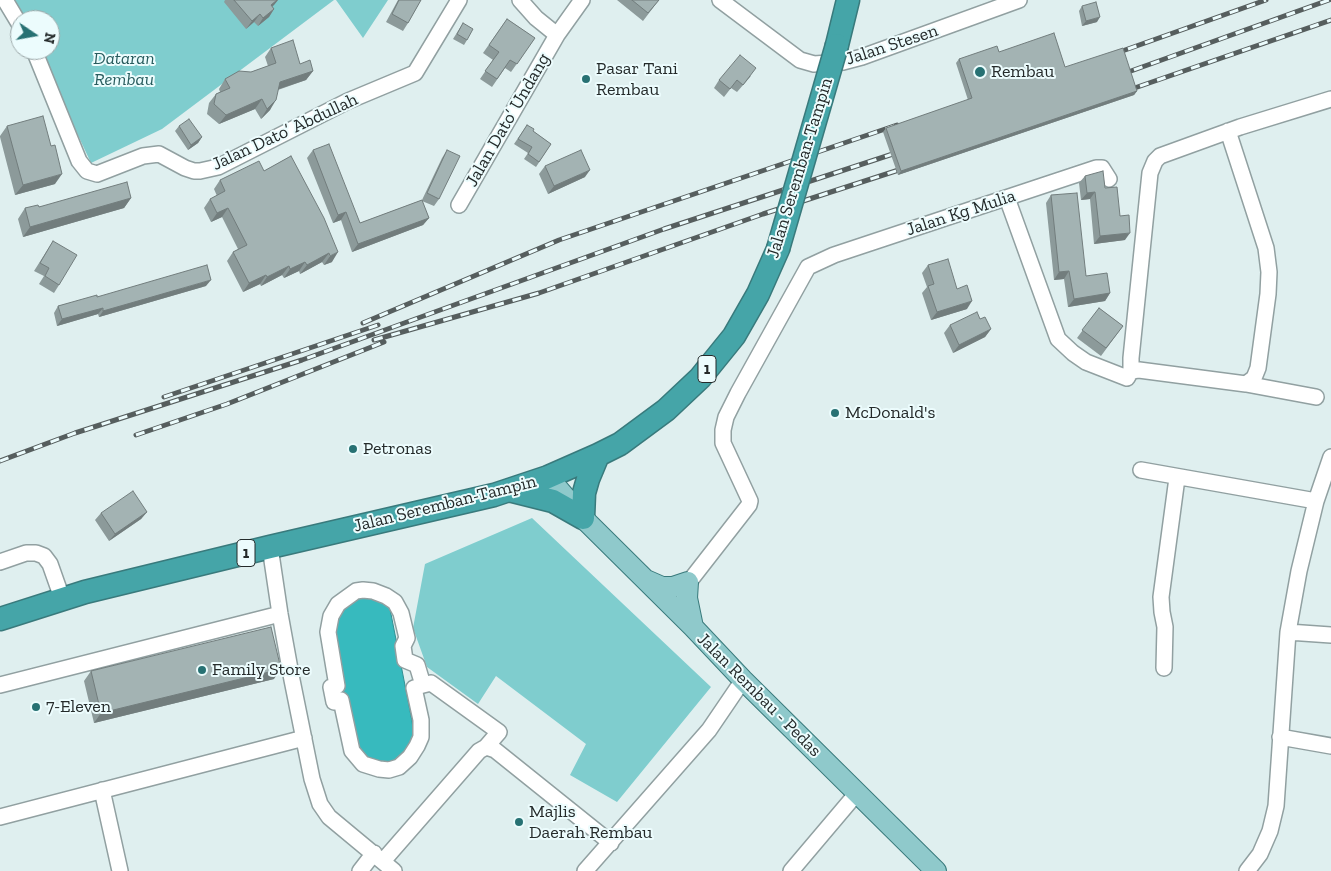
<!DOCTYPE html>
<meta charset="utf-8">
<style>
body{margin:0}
#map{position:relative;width:1331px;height:871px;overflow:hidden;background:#dfefef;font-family:"Zilla Slab",serif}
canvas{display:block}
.north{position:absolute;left:10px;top:10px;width:50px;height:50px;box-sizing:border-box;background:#ecfcfd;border:1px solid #9ca8a9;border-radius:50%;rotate:102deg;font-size:14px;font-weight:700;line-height:20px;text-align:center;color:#242a2a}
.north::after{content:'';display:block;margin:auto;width:18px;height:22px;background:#277173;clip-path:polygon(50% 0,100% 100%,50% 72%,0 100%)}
</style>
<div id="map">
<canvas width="1331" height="871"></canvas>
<div class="north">N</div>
</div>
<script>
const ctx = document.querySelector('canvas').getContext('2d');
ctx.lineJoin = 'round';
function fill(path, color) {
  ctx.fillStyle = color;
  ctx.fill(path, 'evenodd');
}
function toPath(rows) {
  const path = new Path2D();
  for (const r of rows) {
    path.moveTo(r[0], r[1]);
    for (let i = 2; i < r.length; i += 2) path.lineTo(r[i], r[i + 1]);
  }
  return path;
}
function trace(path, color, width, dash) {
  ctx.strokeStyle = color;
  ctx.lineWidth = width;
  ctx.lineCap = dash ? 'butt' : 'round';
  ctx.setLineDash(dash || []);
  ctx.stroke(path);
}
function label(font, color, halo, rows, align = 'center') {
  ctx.font = font + ' "Zilla Slab",serif';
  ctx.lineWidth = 4;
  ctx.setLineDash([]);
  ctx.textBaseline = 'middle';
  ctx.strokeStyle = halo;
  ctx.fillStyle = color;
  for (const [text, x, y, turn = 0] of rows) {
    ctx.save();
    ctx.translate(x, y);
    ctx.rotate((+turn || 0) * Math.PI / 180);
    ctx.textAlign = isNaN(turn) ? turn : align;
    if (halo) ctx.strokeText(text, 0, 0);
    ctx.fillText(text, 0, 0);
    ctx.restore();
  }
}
fill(toPath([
 [11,0,334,0,162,129,91,163,38,50,50,50,50,20,24,20],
 [336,0,388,0,363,38],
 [532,518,711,687,617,802,570,775,586,744,496,676,478,704,427,667,413,628,425,564]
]), '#7fcdce');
const water = toPath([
 [365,596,378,600,385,604,390,609,412,721,414,737,411,747,392,764,373,765,355,749,332,633,344,602,365,596]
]);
fill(water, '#37babe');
trace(water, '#318f92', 1);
const minor = toPath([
 [5,0,20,25],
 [520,0,536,18,557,35],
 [720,0,800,60,814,64,843,62,862,57,1019,0],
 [34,50,79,161,87,171,97,174,143,156,159,154,185,168,194,171,200,171,218,167,348,101,415,73,459,0],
 [1228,131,1266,248,1269,272,1268,294,1258,368,1254,378,1246,384],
 [1007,198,1058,339,1073,353,1086,362,1127,378,1131,371,1131,358,1150,173,1155,161,1160,156,1240,127,1331,99],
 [459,205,557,35,582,0],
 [1131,371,1139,370,1246,384,1316,397],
 [1141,470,1316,501],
 [270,547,280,614,292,680,312,779,320,804,329,817,394,871],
 [0,562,26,553,36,553,44,556,50,564,62,598],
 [682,591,749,505,750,501,723,443,723,430,726,417,738,393,808,267,834,255,1096,168,1102,168,1109,179],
 [1288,632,1331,635],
 [1164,668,1165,627,1162,612,1161,597,1177,478],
 [0,685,280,614],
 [423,685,414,688,421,720,421,737,417,746,410,757,399,767,389,770,379,769,363,764,352,751,341,700,334,702,331,687,337,686,328,632,331,616,338,604,356,591,363,590,373,591,386,596,395,602,401,613,407,638,403,646,405,660,417,665,423,685,431,683,499,732,486,747],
 [1280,737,1331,746],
 [102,790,120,871],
 [0,817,304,738],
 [383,861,479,751,486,747,495,750,611,843],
 [360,871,374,853],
 [585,871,709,730,743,680],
 [791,871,857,793],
 [1247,871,1260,854,1270,831,1276,806,1288,632,1299,571,1316,501,1331,457]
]);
const major = toPath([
 [548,477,583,518,693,627,743,680,936,871],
 [646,580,662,587,673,587,688,582,687,598,693,627]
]);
const highway = toPath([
 [837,45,848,0],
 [509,490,553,501,583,518,584,493,588,479,598,455],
 [0,619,85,592,270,547,494,495,548,477,598,455,620,444,666,410,700,378,734,336,758,294,778,249]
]);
trace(minor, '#91a0a1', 18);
trace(major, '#397a7c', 22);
trace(highway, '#397a7c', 25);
trace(minor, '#fff', 15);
trace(major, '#8fc9cb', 20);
trace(highway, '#45a5a8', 22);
const rail = toPath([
 [1111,55,1266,0],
 [1117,76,1329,0],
 [1123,92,1331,20],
 [363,323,559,240,897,125],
 [374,340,539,293,763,214,911,166],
 [164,397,378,325],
 [136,435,227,404,384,342],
 [0,461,75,433,302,360,664,229,905,150]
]);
trace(rail, '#565e5e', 5);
trace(rail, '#ecfcfd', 3, [9]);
const highwayBridge = toPath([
 [778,249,837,45]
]);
trace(highwayBridge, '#397a7c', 25, []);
trace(highwayBridge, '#45a5a8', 22);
fill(toPath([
 [225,0,278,0,272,7,274,9,269,17,258,26,254,22,246,29,224,2],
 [398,0,421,0,408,23,403,31,386,22],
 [617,0,659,0,643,21],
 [1082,6,1097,22,1082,26,1079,11],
 [507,19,535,38,511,72,505,68,492,87,480,79,493,60,483,53],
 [463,23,467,40,464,45,453,39],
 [271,48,313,71,306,80,278,90,270,110,261,119,255,109,219,124,207,114,209,103,216,94,220,92,219,89,225,79,251,72,268,66,265,57],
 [999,52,1065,67,1137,91,1134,95,898,175,883,132,886,128,968,100,956,63,959,59],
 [751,76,737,92,731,88,724,97,714,88,719,80],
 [527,125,533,131,551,144,536,167,524,159,528,153,514,144],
 [7,126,55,184,15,195,0,137,0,136],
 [179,126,202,137,198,143,188,150,175,131],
 [313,150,360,223,422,200,442,158,447,150,439,199,434,206,422,201,429,218,423,225,352,252,341,220,333,223,307,158],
 [291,156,332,262,324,265,322,262,300,274,299,271,284,278,282,275,261,286,260,284,243,292,227,261,233,252,238,249,222,217,211,222,204,208,210,199,217,196,214,189,220,180,264,171],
 [545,166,585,177,548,194,539,174],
 [1085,176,1105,188,1120,216,1125,240,1094,244,1090,199,1081,200,1079,183],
 [1051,195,1086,276,1110,293,1105,301,1068,307,1064,279,1054,280,1046,203],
 [131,198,124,208,23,237,18,219,25,208],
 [53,241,59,285,54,293,39,284,44,276,34,271],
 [928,265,957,289,967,309,931,320,922,293,927,287,922,273],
 [206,286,99,317,98,314,57,326,54,313,58,306,97,297],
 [1099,308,1123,326,1101,356,1077,338],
 [980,319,991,329,985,337,953,353,944,333,950,325],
 [147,512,141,519,109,541,95,520,101,513],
 [91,671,274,679,94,723,84,681]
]), '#8c9a9a');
fill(toPath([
 [277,0,278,0,274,5,265,13,271,5],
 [274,9,269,17,258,26,263,18],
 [260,14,254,22,246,29,252,21],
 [1100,17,1097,22,1082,26,1086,21],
 [313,71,306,80,273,91,280,82],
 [1137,91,1134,95,898,175,901,171],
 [262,99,255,109,219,124,226,115],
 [276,100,270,110,261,119,267,109],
 [202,137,198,143,188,150,191,145],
 [590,170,585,177,548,194,554,186],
 [62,174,55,184,15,195,23,185],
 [1095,192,1090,199,1081,200,1087,193],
 [131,198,124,208,23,237,30,227],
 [228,208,222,217,211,222,217,213],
 [346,212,341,220,333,223,338,215],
 [429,218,423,225,352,252,358,244],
 [1130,233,1125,240,1094,244,1100,236],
 [338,252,332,262,324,265,330,256],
 [329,253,322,262,300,274,307,265],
 [305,262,299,271,284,278,290,269],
 [289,266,282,275,261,286,267,277],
 [1069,271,1064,279,1054,280,1059,272],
 [266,275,260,284,243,292,249,283],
 [211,280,206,286,99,317,103,311],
 [1110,293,1105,301,1068,307,1074,299],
 [972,301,967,309,931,320,937,312],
 [103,308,98,314,57,326,62,319],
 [991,329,985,337,953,353,959,345],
 [147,512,141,519,109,541,115,534],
 [281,669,274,679,94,723,101,713]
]), '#727d7d');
const building = toPath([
 [234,0,277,0,271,5,274,9,263,18,260,14,252,21,234,0],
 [399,0,421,0,408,23,392,14,399,0],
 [632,0,659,0,648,13,632,0],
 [1096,2,1100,17,1086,21,1082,6,1096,2],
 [507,19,535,38,517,64,510,60,497,79,485,71,499,52,489,45,507,19],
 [463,23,473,29,467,40,457,34,463,23],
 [1054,33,1065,67,1123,48,1137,91,901,171,886,128,972,98,959,59,997,46,999,52,1054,33],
 [293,40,300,64,310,60,313,71,280,82,276,100,267,109,262,99,226,115,214,104,216,94,230,88,225,79,239,71,251,72,276,63,271,48,293,40],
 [740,55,756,68,743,85,737,80,730,89,719,80,740,55],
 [43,116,51,146,55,145,62,174,23,185,7,126,43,116],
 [189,119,202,137,191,145,179,126,189,119],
 [527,125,534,129,533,131,551,144,539,162,528,154,532,147,518,139,527,125],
 [329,144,360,223,422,200,429,218,358,244,346,212,338,215,313,150,329,144],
 [447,150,460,156,439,199,427,193,447,150],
 [581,150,590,170,554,186,545,166,581,150],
 [291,156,324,218,338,252,330,256,329,253,307,265,305,262,290,269,289,266,267,277,266,275,249,283,233,252,247,245,228,208,217,213,210,199,225,191,220,180,259,161,264,171,291,156],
 [1103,171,1105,188,1117,187,1120,216,1129,215,1130,233,1100,236,1095,192,1087,193,1085,176,1103,171],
 [127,182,131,198,30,227,25,208,38,205,39,207,127,182],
 [1077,193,1086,276,1107,273,1110,293,1074,299,1069,271,1059,272,1051,195,1077,193],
 [53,241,77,255,59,285,45,276,49,268,40,263,53,241],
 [948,259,957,289,967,285,972,301,937,312,928,286,934,284,928,265,948,259],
 [207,265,211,280,103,311,103,308,62,319,58,306,97,295,97,297,207,265],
 [1099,308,1123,326,1106,348,1082,330,1099,308],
 [977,312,980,319,985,317,991,329,959,345,950,325,977,312],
 [133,491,147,512,115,534,101,513,133,491],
 [271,627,281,669,101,713,91,671,271,627]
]);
fill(building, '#a3b3b3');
trace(building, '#727d7d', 1);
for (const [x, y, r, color] of [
 [980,72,6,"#277173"],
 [586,79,5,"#277173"],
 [835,413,5,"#277173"],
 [353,449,5,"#277173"],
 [202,670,5,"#277173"],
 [36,707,5,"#277173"],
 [519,822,5,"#277173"]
]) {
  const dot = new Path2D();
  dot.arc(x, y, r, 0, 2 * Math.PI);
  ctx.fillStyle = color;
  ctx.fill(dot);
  trace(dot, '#ecfcfd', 2);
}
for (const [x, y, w] of [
 [707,369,18],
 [246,553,18]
]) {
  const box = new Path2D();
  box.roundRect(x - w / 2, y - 13.5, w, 27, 4);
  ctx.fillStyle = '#ecfcfd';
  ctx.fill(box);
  trace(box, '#242a2a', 1);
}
label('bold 16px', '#242a2a', null, [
 ["1",707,369],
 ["1",246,553]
]);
label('18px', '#242a2a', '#ecfcfd', [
 ["Jalan Stesen",892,45,-18],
 ["Jalan Dato’ Undang",508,120,-60],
 ["Jalan Dato’ Abdullah",285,132,-25],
 ["Jalan Seremban-Tampin",800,168,-73],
 ["Jalan Kg Mulia",961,213,-18],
 ["Jalan Seremban-Tampin",445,504,-14],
 ["Jalan Rembau - Pedas",759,695,45]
]);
label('italic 18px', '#275b5d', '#ecfcfd', [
 ["Dataran",124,59],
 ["Rembau",124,80]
]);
label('18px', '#242a2a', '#ecfcfd', [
 ["Pasar Tani",596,69],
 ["Rembau",596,90],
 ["Rembau",991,72],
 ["McDonald's",845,413],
 ["Petronas",363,449],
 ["Family Store",212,670],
 ["7-Eleven",46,707],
 ["Majlis",529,812],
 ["Daerah Rembau",529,833]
], 'left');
</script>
